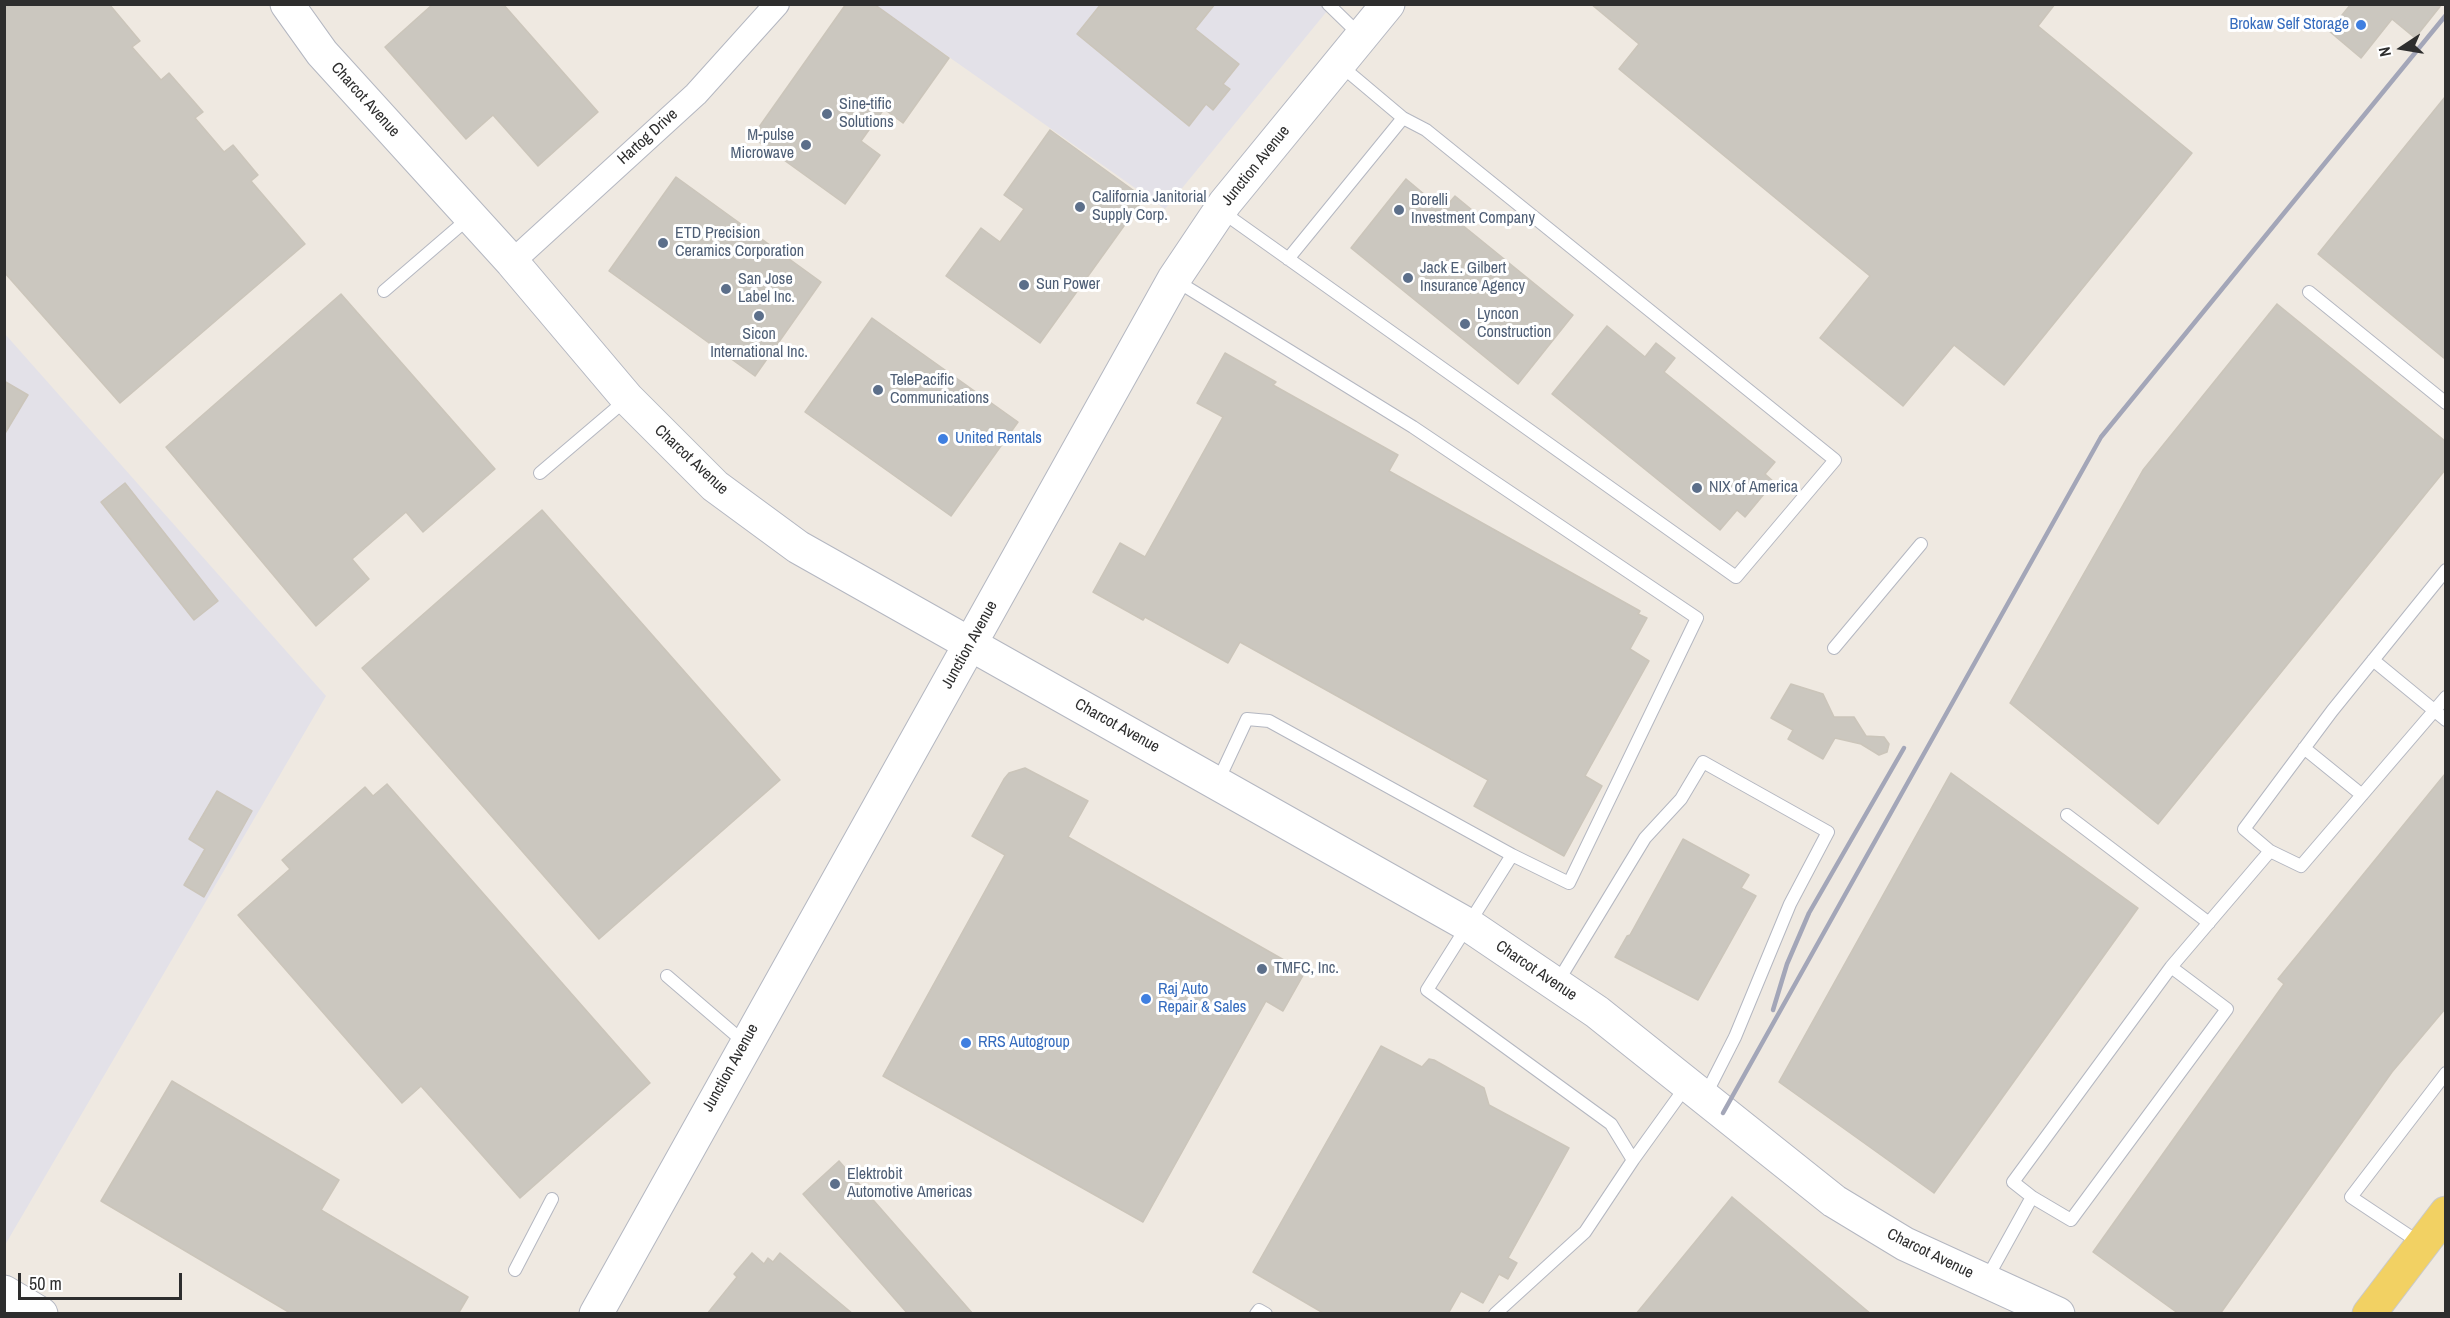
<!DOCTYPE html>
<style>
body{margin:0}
#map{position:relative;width:2450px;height:1318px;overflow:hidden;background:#efe9e1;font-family:"Archivo Narrow",sans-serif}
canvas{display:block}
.frame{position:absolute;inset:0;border:6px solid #2e2e2e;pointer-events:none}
.north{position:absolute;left:2372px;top:18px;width:60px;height:60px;-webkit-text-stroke:4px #fff;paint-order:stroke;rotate:258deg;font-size:16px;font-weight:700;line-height:24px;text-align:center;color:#2e2e2e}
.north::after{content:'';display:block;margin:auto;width:21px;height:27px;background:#2e2e2e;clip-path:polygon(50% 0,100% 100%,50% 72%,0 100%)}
.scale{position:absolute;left:18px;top:1273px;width:164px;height:27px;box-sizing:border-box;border:3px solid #2e2e2e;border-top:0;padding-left:8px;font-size:18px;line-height:21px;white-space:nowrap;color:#2e2e2e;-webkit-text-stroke:4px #fff;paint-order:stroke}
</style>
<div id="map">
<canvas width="2450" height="1318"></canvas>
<div class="frame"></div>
<div class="north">N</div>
<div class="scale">50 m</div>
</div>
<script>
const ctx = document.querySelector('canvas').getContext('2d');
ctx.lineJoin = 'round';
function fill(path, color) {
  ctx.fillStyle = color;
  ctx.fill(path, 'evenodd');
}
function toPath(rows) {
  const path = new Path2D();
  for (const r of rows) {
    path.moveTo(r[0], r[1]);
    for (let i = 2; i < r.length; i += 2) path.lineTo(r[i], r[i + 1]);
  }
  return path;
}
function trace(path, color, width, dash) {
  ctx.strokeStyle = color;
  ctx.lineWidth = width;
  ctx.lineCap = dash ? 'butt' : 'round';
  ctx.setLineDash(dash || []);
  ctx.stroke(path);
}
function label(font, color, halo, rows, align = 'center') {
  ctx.font = font + ' "Archivo Narrow",sans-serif';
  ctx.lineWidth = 6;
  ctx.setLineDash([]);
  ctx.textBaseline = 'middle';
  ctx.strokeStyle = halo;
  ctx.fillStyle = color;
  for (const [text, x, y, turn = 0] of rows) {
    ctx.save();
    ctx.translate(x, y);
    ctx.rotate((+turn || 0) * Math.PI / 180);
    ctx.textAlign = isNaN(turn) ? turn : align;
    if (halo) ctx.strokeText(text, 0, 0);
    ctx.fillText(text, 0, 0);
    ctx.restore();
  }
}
fill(toPath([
 [875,5,1332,5,1165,209],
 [5,334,326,696,5,1245]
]), '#e3e1e8');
const building = toPath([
 [4,4,109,4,140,41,132,47,161,80,169,73,203,112,195,118,224,152,233,145,258,175,251,181,305,244,120,403,4,272,4,4],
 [433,4,503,4,598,112,538,166,493,115,466,139,385,47,433,4],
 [846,4,874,4,949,58,903,123,884,109,861,141,880,155,845,204,752,137,846,4],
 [1101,4,1215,4,1195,29,1239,64,1223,84,1230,89,1213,110,1206,104,1189,126,1077,34,1101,4],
 [1591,4,2055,4,2038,26,2192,153,2004,385,1954,345,1903,406,1820,338,1870,276,1619,69,1639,44,1591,4],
 [2351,4,2442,4,2415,38,2392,19,2361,58,2329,31,2351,4],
 [2445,97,2445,359,2318,254,2445,97],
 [1050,130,1144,198,1040,343,946,276,981,228,1000,242,1024,209,1004,195,1050,130],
 [676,177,821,282,755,376,609,271,676,177],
 [1406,179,1443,210,1455,196,1472,210,1461,224,1573,315,1518,384,1351,248,1406,179],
 [341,294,495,469,423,532,406,512,352,559,369,579,316,626,166,447,341,294],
 [2277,304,2445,441,2445,470,2158,824,2010,703,2143,470,2277,304],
 [872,318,1018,422,951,516,805,412,872,318],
 [1607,326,1645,357,1656,343,1675,358,1664,372,1775,462,1765,474,1774,482,1745,517,1737,510,1720,530,1552,394,1607,326],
 [1225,353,1276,382,1273,385,1398,455,1389,471,1640,611,1638,614,1647,618,1630,649,1649,661,1585,776,1602,786,1564,856,1474,806,1488,780,1240,642,1228,663,1145,617,1143,620,1093,592,1120,543,1145,557,1223,417,1197,403,1225,353],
 [4,381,28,395,4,435,4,381],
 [125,483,218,601,194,620,101,502,125,483],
 [542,510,780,780,599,939,362,668,542,510],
 [1791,684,1823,694,1834,717,1854,717,1866,736,1884,737,1889,744,1887,752,1879,755,1861,744,1835,738,1823,759,1788,739,1793,730,1771,718,1791,684],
 [1025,768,1088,801,1068,837,1305,972,1283,1011,1266,1001,1143,1222,883,1076,1005,855,972,836,1004,779,1009,773,1025,768],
 [1951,773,2138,908,1934,1193,1779,1082,1951,773],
 [2445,774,2445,1009,2392,1072,2220,1314,2179,1314,2093,1252,2284,984,2278,979,2445,774],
 [387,784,650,1083,520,1198,421,1086,402,1103,238,915,290,869,282,860,365,787,373,796,387,784],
 [217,791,252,811,204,897,184,885,205,849,189,839,217,791],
 [1683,839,1749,875,1741,888,1756,896,1698,1000,1615,957,1627,936,1630,935,1683,839],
 [1381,1046,1422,1067,1429,1059,1434,1060,1484,1088,1489,1105,1569,1148,1508,1258,1517,1263,1508,1279,1499,1274,1483,1303,1461,1291,1448,1314,1325,1314,1253,1272,1381,1046],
 [172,1081,339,1180,321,1210,468,1297,458,1314,292,1314,101,1201,172,1081],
 [839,1161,973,1314,908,1314,803,1194,839,1161],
 [1732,1197,1871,1314,1636,1314,1732,1197],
 [752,1253,764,1264,768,1258,773,1262,780,1253,853,1314,707,1314,737,1277,734,1274,752,1253]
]);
fill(building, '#cbc7bf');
trace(building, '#cbc5ba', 1.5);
const lane = toPath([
 [1328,4,1361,36],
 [1221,211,1736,577,1835,460,1426,130,1403,118,1340,65],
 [1288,259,1403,118],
 [1175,280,1413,427,1697,618,1569,883,1512,855,1269,721,1247,719,1218,781],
 [384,291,470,217],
 [2309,292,2446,403],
 [540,473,627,399],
 [2446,570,2332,711,2244,829,2270,851,2301,866,2446,697],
 [1834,648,1921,544],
 [2373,660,2446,720],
 [2304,748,2362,795],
 [2067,815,2209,923],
 [667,976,745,1043],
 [1557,983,1645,838,1681,799,1703,762,1828,832,1790,904,1735,1037,1705,1096],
 [1633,1160,1687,1085],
 [2032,1197,2013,1182,2171,967],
 [2420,1243,2351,1197,2446,1073],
 [515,1270,552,1199],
 [1986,1280,2032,1197,2071,1220,2227,1009,2171,967,2270,851],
 [1256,1314,1259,1310,1266,1314],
 [1495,1314,1585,1232,1633,1160,1611,1124,1427,990,1512,855]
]);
const street = toPath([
 [512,262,696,94,777,4]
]);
const secondary = toPath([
 [287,4,322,53,512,262,627,398,715,486,798,547,1470,926,1597,1012,1834,1201,1905,1244,2058,1314],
 [4,1292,41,1314],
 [596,1314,1174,279,1225,203,1388,4]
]);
const primary = toPath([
 [2369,1314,2446,1213]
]);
trace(lane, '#b4b7c1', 14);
trace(street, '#b4b7c1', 26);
trace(secondary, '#b4b7c1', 35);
trace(primary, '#c9c9c9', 35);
trace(lane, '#fff', 12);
trace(street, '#fff', 24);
trace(secondary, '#fff', 33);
trace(primary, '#f2d163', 33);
trace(toPath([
 [1773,1010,1787,964,1809,913,1904,748],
 [1723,1113,2101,437,2446,15]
]), '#a3a6b8', 4.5);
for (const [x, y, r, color] of [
 [2361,25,6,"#3f7fe0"],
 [827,114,6,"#5c6f8a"],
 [806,145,6,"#5c6f8a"],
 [1080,207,6,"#5c6f8a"],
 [1399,210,6,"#5c6f8a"],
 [663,243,6,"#5c6f8a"],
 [1408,278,6,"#5c6f8a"],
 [1024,285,6,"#5c6f8a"],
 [726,289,6,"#5c6f8a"],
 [759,316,6,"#5c6f8a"],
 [1465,324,6,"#5c6f8a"],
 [878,390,6,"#5c6f8a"],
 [943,439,6,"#3f7fe0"],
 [1697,488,6,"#5c6f8a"],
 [1262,969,6,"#5c6f8a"],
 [1146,999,6,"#3f7fe0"],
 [966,1043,6,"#3f7fe0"],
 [835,1184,6,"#5c6f8a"]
]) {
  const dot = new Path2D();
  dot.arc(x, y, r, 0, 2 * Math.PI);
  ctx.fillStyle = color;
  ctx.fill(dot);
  trace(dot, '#fff', 2);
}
label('16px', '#366cbe', '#fff', [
 ["Brokaw Self Storage",2349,25,"right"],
 ["United Rentals",955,439],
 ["Raj Auto",1158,990],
 ["Repair & Sales",1158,1008],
 ["RRS Autogroup",978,1043]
], 'left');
label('16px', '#2e2e2e', '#fff', [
 ["Charcot Avenue",365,100,48],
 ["Hartog Drive",648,137,-42],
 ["Junction Avenue",1256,166,-51],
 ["Charcot Avenue",691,460,43],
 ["Junction Avenue",970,645,-61],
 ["Charcot Avenue",1117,726,29],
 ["Charcot Avenue",1536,971,34],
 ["Junction Avenue",731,1068,-61],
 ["Charcot Avenue",1930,1254,26]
]);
label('16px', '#4e5e75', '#fff', [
 ["Sine-tific",839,105],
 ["Solutions",839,123],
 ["M-pulse",794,136,"right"],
 ["Microwave",794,154,"right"],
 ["California Janitorial",1092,198],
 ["Supply Corp.",1092,216],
 ["Borelli",1411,201],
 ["Investment Company",1411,219],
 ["ETD Precision",675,234],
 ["Ceramics Corporation",675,252],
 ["Jack E. Gilbert",1420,269],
 ["Insurance Agency",1420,287],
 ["San Jose",738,280],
 ["Label Inc.",738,298],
 ["Sun Power",1036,285],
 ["Lyncon",1477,315],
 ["Construction",1477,333],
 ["Sicon",759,335,"center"],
 ["International Inc.",759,353,"center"],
 ["TelePacific",890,381],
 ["Communications",890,399],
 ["NIX of America",1709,488],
 ["TMFC, Inc.",1274,969],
 ["Elektrobit",847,1175],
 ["Automotive Americas",847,1193]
], 'left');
</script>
